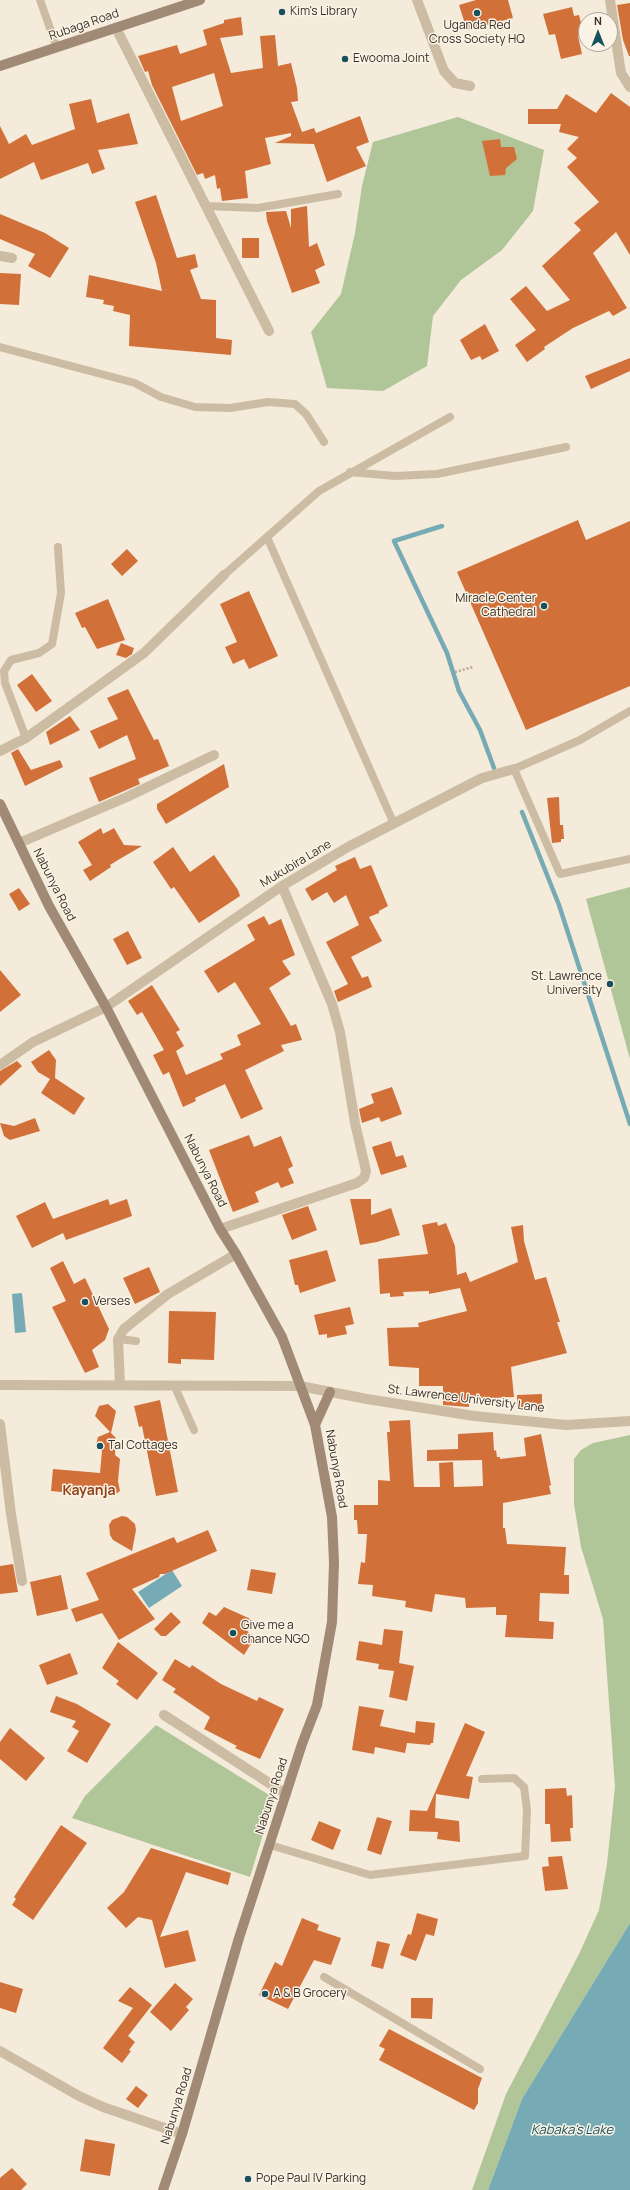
<!DOCTYPE html>
<style>
body{margin:0}
#map{position:relative;width:630px;height:2190px;overflow:hidden;background:#f4ebda;font-family:Manrope,sans-serif}
canvas{display:block}
.north{position:absolute;left:578px;top:12px;width:40px;height:40px;box-sizing:border-box;background:#fbf4e6;border:1px solid #ada59a;border-radius:50%;rotate:0deg;font-size:11px;font-weight:700;line-height:16px;text-align:center;color:#382e27}
.north::after{content:'';display:block;margin:auto;width:14px;height:18px;background:#18515e;clip-path:polygon(50% 0,100% 100%,50% 72%,0 100%)}
</style>
<div id="map">
<canvas width="630" height="2190"></canvas>
<div class="north">N</div>
</div>
<script>
const ctx = document.querySelector('canvas').getContext('2d');
ctx.lineJoin = 'round';
function fill(path, color) {
  ctx.fillStyle = color;
  ctx.fill(path, 'evenodd');
}
function toPath(rows) {
  const path = new Path2D();
  for (const r of rows) {
    path.moveTo(r[0], r[1]);
    for (let i = 2; i < r.length; i += 2) path.lineTo(r[i], r[i + 1]);
  }
  return path;
}
function trace(path, color, width, dash) {
  ctx.strokeStyle = color;
  ctx.lineWidth = width;
  ctx.lineCap = dash ? 'butt' : 'round';
  ctx.setLineDash(dash || []);
  ctx.stroke(path);
}
function label(font, color, halo, rows, align = 'center') {
  ctx.font = font + ' Manrope,sans-serif';
  ctx.lineWidth = 3;
  ctx.setLineDash([]);
  ctx.textBaseline = 'middle';
  ctx.strokeStyle = halo;
  ctx.fillStyle = color;
  for (const [text, x, y, turn = 0] of rows) {
    ctx.save();
    ctx.translate(x, y);
    ctx.rotate((+turn || 0) * Math.PI / 180);
    ctx.textAlign = isNaN(turn) ? turn : align;
    if (halo) ctx.strokeText(text, 0, 0);
    ctx.fillText(text, 0, 0);
    ctx.restore();
  }
}
fill(toPath([
 [458,117,544,150,533,211,502,250,461,280,433,316,427,366,383,391,327,388,311,332,341,294,355,233,362,186,373,142],
 [630,887,630,1059,586,899],
 [630,1435,630,1923,522,2099,488,2190,472,2190,506,2094,579,1954,599,1910,607,1864,615,1787,603,1619,581,1547,574,1504,574,1459,581,1450,593,1443],
 [156,1725,274,1798,250,1877,72,1818,85,1796]
]), '#b0c598');
fill(toPath([
 [22,1293,26,1332,15,1333,12,1294],
 [172,1570,182,1586,149,1608,138,1592],
 [630,1923,630,2190,488,2190,522,2099]
]), '#76aab4');
trace(toPath([
 [442,526,394,541,447,653,459,691,480,730,494,768],
 [522,812,559,905,630,1124]
]), '#76aab4', 4.5);
fill(toPath([
 [476,0,508,0,513,18,467,30,459,5],
 [630,3,630,56,629,56,623,40,617,5],
 [572,7,574,16,579,15,584,35,578,36,582,54,561,59,555,34,549,35,543,14],
 [241,17,243,35,220,38,231,73,263,68,260,36,275,35,278,66,291,63,297,88,298,101,291,102,302,132,314,128,316,133,360,116,369,142,356,147,366,166,327,182,314,144,275,143,291,136,291,133,265,138,271,164,245,171,248,198,222,201,220,188,217,189,215,175,205,179,203,173,197,175,152,85,148,71,145,72,138,56,177,45,180,54,207,45,203,30,224,23,224,20],
 [214,73,223,106,181,121,172,87],
 [611,93,630,107,630,255,616,232,593,253,627,308,613,316,609,311,573,328,544,347,545,349,527,362,515,345,536,330,510,299,526,286,547,311,570,300,542,266,581,230,574,223,599,202,567,167,577,158,567,149,579,137,559,132,561,124,528,124,528,109,557,109,566,94,596,113],
 [91,99,97,123,129,113,138,144,98,150,105,169,92,174,88,163,41,180,34,162,0,179,0,126,9,144,26,134,32,145,75,129,69,104],
 [500,139,501,147,514,147,517,159,506,168,505,175,490,176,482,141],
 [156,195,177,258,195,254,198,267,190,270,201,299,216,300,216,338,232,340,231,355,129,346,130,315,113,311,114,306,103,304,104,300,86,297,89,275,162,291,156,263,135,202],
 [307,206,309,247,317,243,325,265,315,270,320,283,292,293,267,221,266,212,286,211,291,228,291,209],
 [0,214,45,233,69,248,50,278,28,266,35,254,0,239],
 [242,238,259,238,259,258,242,258],
 [0,273,21,274,19,305,0,304],
 [485,324,499,351,482,360,480,356,471,360,460,340],
 [630,358,630,371,591,389,585,376],
 [578,520,586,540,630,521,630,686,526,730,457,572],
 [127,549,138,561,122,576,111,564],
 [249,591,278,656,249,669,244,659,233,664,225,647,237,642,220,604],
 [108,599,125,640,97,649,85,627,82,628,75,613],
 [121,643,134,648,132,654,126,658,116,655],
 [32,674,52,701,36,712,17,685],
 [128,689,154,740,158,739,169,766,138,779,140,784,99,802,89,778,136,759,127,735,99,749,90,731,118,719,107,698],
 [70,716,80,730,50,745,46,732],
 [18,749,31,770,60,760,63,767,25,786,11,753],
 [224,764,229,787,166,824,157,809,157,804],
 [559,797,560,825,563,825,564,839,561,839,561,842,552,843,547,798],
 [101,828,103,834,114,828,124,845,142,846,118,860,110,865,111,867,90,881,83,870,92,865,78,842],
 [173,847,190,872,214,855,238,890,240,896,199,923,174,887,171,889,153,862],
 [355,857,360,869,371,865,388,906,379,911,379,913,369,917,382,941,351,957,362,978,368,976,372,987,338,1002,334,991,348,984,326,942,359,925,346,895,334,903,327,892,312,901,305,889,337,870,335,866],
 [19,888,30,904,19,911,9,894],
 [264,916,269,925,281,919,295,955,282,961,291,974,269,988,291,1026,296,1024,302,1040,281,1045,284,1051,245,1070,263,1109,241,1119,225,1084,195,1098,196,1101,183,1107,169,1072,163,1075,153,1055,164,1050,142,1012,137,1015,128,1001,152,985,180,1030,176,1032,184,1046,176,1051,186,1075,223,1059,220,1054,241,1045,237,1035,261,1024,235,982,218,993,204,971,255,940,247,925],
 [128,931,142,958,127,965,113,939],
 [0,970,21,995,0,1012],
 [49,1050,56,1060,55,1078,85,1098,74,1115,41,1093,50,1079,38,1072,31,1062],
 [17,1061,22,1066,0,1086,0,1071],
 [392,1087,402,1114,381,1122,379,1117,362,1123,359,1109,374,1103,371,1094],
 [35,1118,40,1131,10,1140,4,1136,0,1123,14,1126],
 [249,1135,254,1147,281,1136,293,1166,288,1169,294,1183,281,1188,278,1182,255,1192,259,1202,233,1212,209,1150],
 [391,1141,396,1157,403,1155,407,1167,381,1175,372,1147],
 [108,1199,110,1205,127,1199,132,1216,66,1240,63,1233,32,1248,16,1216,45,1202,53,1219],
 [350,1199,371,1199,371,1215,391,1208,400,1235,377,1242,360,1245],
 [308,1206,317,1230,292,1240,282,1215],
 [437,1222,438,1226,446,1223,455,1246,457,1275,466,1272,470,1282,518,1262,511,1227,523,1225,524,1241,535,1280,546,1277,560,1322,557,1322,567,1353,511,1367,514,1397,469,1399,469,1407,443,1405,443,1386,419,1386,419,1368,389,1366,387,1328,419,1327,418,1323,467,1311,460,1288,429,1294,429,1291,403,1292,404,1296,390,1297,390,1293,380,1294,378,1259,428,1254,422,1225],
 [327,1250,336,1281,300,1293,298,1285,295,1285,289,1260],
 [63,1261,74,1284,85,1278,109,1329,105,1340,92,1350,99,1367,85,1373,52,1307,66,1301,50,1268],
 [149,1267,160,1292,135,1304,123,1278],
 [350,1307,354,1324,345,1326,347,1334,327,1338,327,1334,319,1335,314,1315],
 [169,1311,216,1312,214,1360,181,1359,181,1364,168,1363],
 [542,1394,542,1407,517,1408,517,1395],
 [160,1400,178,1492,156,1496,142,1426,139,1427,134,1406],
 [108,1404,116,1411,111,1433,95,1416,99,1406],
 [410,1420,414,1487,440,1487,439,1463,453,1462,454,1487,483,1486,482,1460,427,1461,427,1450,458,1449,458,1434,493,1432,494,1451,496,1450,497,1457,500,1457,500,1459,526,1456,524,1438,541,1434,551,1485,549,1486,551,1494,503,1503,503,1528,505,1528,507,1544,566,1547,564,1575,569,1575,569,1594,540,1593,539,1621,554,1622,553,1639,505,1637,507,1615,496,1615,496,1607,466,1608,465,1598,435,1594,432,1612,405,1607,406,1601,372,1596,373,1585,358,1584,361,1562,365,1563,367,1534,358,1534,357,1520,354,1520,354,1505,378,1505,378,1480,390,1481,387,1432,390,1432,389,1421],
 [110,1432,116,1438,115,1455,120,1459,118,1481,120,1491,113,1496,84,1486,84,1494,51,1491,53,1469,100,1473,102,1451,96,1445,98,1437],
 [122,1516,127,1517,135,1524,136,1530,132,1551,113,1540,110,1535,109,1525,112,1520],
 [208,1530,217,1551,165,1574,160,1574,159,1577,132,1589,155,1619,119,1640,102,1613,76,1622,71,1609,99,1600,86,1573,174,1537,177,1543],
 [13,1564,18,1592,0,1594,0,1566],
 [251,1569,276,1573,272,1594,247,1590],
 [61,1575,68,1609,37,1616,30,1582],
 [224,1607,253,1620,246,1630,255,1637,244,1655,202,1623,209,1612,216,1616],
 [171,1612,181,1622,166,1636,161,1636,154,1629],
 [384,1629,403,1631,399,1663,414,1666,407,1701,389,1697,394,1671,378,1669,379,1664,356,1660,359,1641,382,1645],
 [118,1642,158,1673,137,1700,116,1684,119,1681,102,1668],
 [70,1653,78,1674,47,1685,39,1665],
 [175,1659,190,1668,192,1665,221,1684,257,1701,259,1697,284,1709,260,1759,235,1748,237,1746,204,1729,210,1717,173,1692,176,1689,162,1680],
 [56,1696,77,1704,111,1724,87,1763,67,1751,79,1731,72,1727,76,1721,50,1712],
 [359,1706,384,1710,380,1726,415,1733,416,1721,435,1723,433,1743,431,1743,430,1745,407,1743,405,1753,375,1747,374,1754,352,1750],
 [465,1723,485,1732,466,1776,473,1777,469,1799,436,1794,435,1818,459,1821,460,1842,437,1839,438,1832,409,1831,410,1810,427,1811],
 [10,1728,45,1758,26,1781,0,1759,0,1742],
 [566,1788,567,1796,572,1795,573,1828,570,1828,571,1841,551,1842,550,1824,545,1824,545,1789],
 [377,1817,392,1821,381,1855,367,1850],
 [319,1821,341,1830,333,1850,311,1840],
 [61,1825,87,1843,33,1920,12,1905,16,1899,14,1897],
 [151,1848,231,1873,228,1885,186,1872,160,1937,188,1930,196,1961,165,1968,152,1920,138,1917,126,1928,107,1908,124,1892],
 [562,1856,568,1889,545,1891,542,1867,549,1866,548,1857],
 [417,1913,438,1919,434,1936,426,1934,416,1961,400,1955,408,1934,411,1935],
 [302,1918,319,1925,317,1930,341,1938,331,1965,314,1960,288,2009,259,1995,275,1962,282,1966],
 [377,1941,390,1944,383,1969,371,1966],
 [0,1982,23,1989,16,2013,0,2008],
 [175,1983,193,1999,186,2007,189,2010,171,2031,150,2012],
 [130,1987,152,2005,128,2036,135,2042,129,2050,131,2051,122,2063,103,2048,133,2008,118,2001],
 [411,1998,433,1998,432,2019,411,2018],
 [389,2029,482,2078,478,2089,478,2103,474,2110,379,2060,385,2049,379,2046],
 [136,2086,148,2095,138,2108,126,2099],
 [85,2139,115,2144,110,2176,80,2171],
 [12,2168,27,2184,21,2190,0,2190,0,2178]
]), '#d2703a');
trace(toPath([
 [455,672,473,667]
]), '#b9a68e', 2.5, [2, 2]);
trace(toPath([
 [40,0,57,48],
 [206,206,258,208,338,194],
 [0,347,135,383,161,397,195,407,230,408,268,402,295,404,306,414,324,442],
 [350,472,395,476,437,474,566,447],
 [267,537,394,824],
 [224,575,319,491,450,417],
 [630,711,580,740,514,769,560,874,630,859],
 [26,738,5,683,4,671,11,660,39,653,52,644,61,593,58,547],
 [118,1339,136,1341],
 [174,1385,194,1430],
 [270,1845,370,1875,525,1856,527,1810,524,1787,514,1778,482,1779],
 [324,1977,480,2069]
]), '#cdbca4', 8);
trace(toPath([
 [417,0,444,71,455,83,470,86],
 [610,0,621,73,630,87],
 [116,28,269,331],
 [0,256,12,258],
 [0,751,26,738,144,653,224,575],
 [19,843,127,797,214,755],
 [0,1065,33,1042,106,1007,282,886,348,847,482,778,514,769],
 [220,1229,357,1183,364,1178,366,1171,355,1123,340,1032,332,1004,282,886],
 [0,1385,300,1386,367,1399,474,1416,566,1425,630,1421],
 [120,1385,118,1339,124,1329,168,1294,236,1254],
 [0,1424,11,1514,22,1581],
 [164,1715,286,1794],
 [0,2051,79,2096,103,2107,182,2134]
]), '#cdbca4', 10);
trace(toPath([
 [0,66,200,0],
 [0,804,49,906,106,1007,220,1229,236,1254,282,1337,315,1425,332,1517,334,1563,332,1622,317,1705,302,1744,239,1938,182,2134,163,2190],
 [315,1425,330,1392]
]), '#a18a75', 10);
for (const [x, y, r, color] of [
 [282,12,4,"#18515e"],
 [477,13,4,"#18515e"],
 [345,59,4,"#18515e"],
 [544,606,4,"#18515e"],
 [610,984,4,"#18515e"],
 [85,1302,4,"#18515e"],
 [100,1446,4,"#18515e"],
 [233,1633,4,"#18515e"],
 [265,1994,4,"#18515e"],
 [248,2179,4,"#18515e"]
]) {
  const dot = new Path2D();
  dot.arc(x, y, r, 0, 2 * Math.PI);
  ctx.fillStyle = color;
  ctx.fill(dot);
  trace(dot, '#fbf4e6', 1.5);
}
label('12px', '#382e27', '#fbf4e6', [
 ["Kim's Library",290,12],
 ["Uganda Red",477,26,"center"],
 ["Cross Society HQ",477,40,"center"],
 ["Ewooma Joint",353,59],
 ["Miracle Center",536,599,"right"],
 ["Cathedral",536,613,"right"],
 ["St. Lawrence",602,977,"right"],
 ["University",602,991,"right"],
 ["Verses",93,1302],
 ["Tal Cottages",108,1446],
 ["Give me a",241,1626],
 ["chance NGO",241,1640],
 ["A & B Grocery",273,1994],
 ["Pope Paul IV Parking",256,2179]
], 'left');
label('12px', '#382e27', '#fbf4e6', [
 ["Rubaga Road",84,25,-19],
 ["Mukubira Lane",296,864,-31],
 ["Nabunya Road",54,885,63],
 ["Nabunya Road",205,1171,63],
 ["St. Lawrence University Lane",466,1399,7],
 ["Nabunya Road",336,1469,80],
 ["Nabunya Road",272,1796,-72],
 ["Nabunya Road",177,2106,-73]
]);
label('italic 13px', '#18515e', '#fbf4e6', [
 ["Kabaka's Lake",572,2130]
]);
label('bold 14px', '#8f4218', '#fbf4e6', [
 ["Kayanja",89,1491]
]);
</script>
